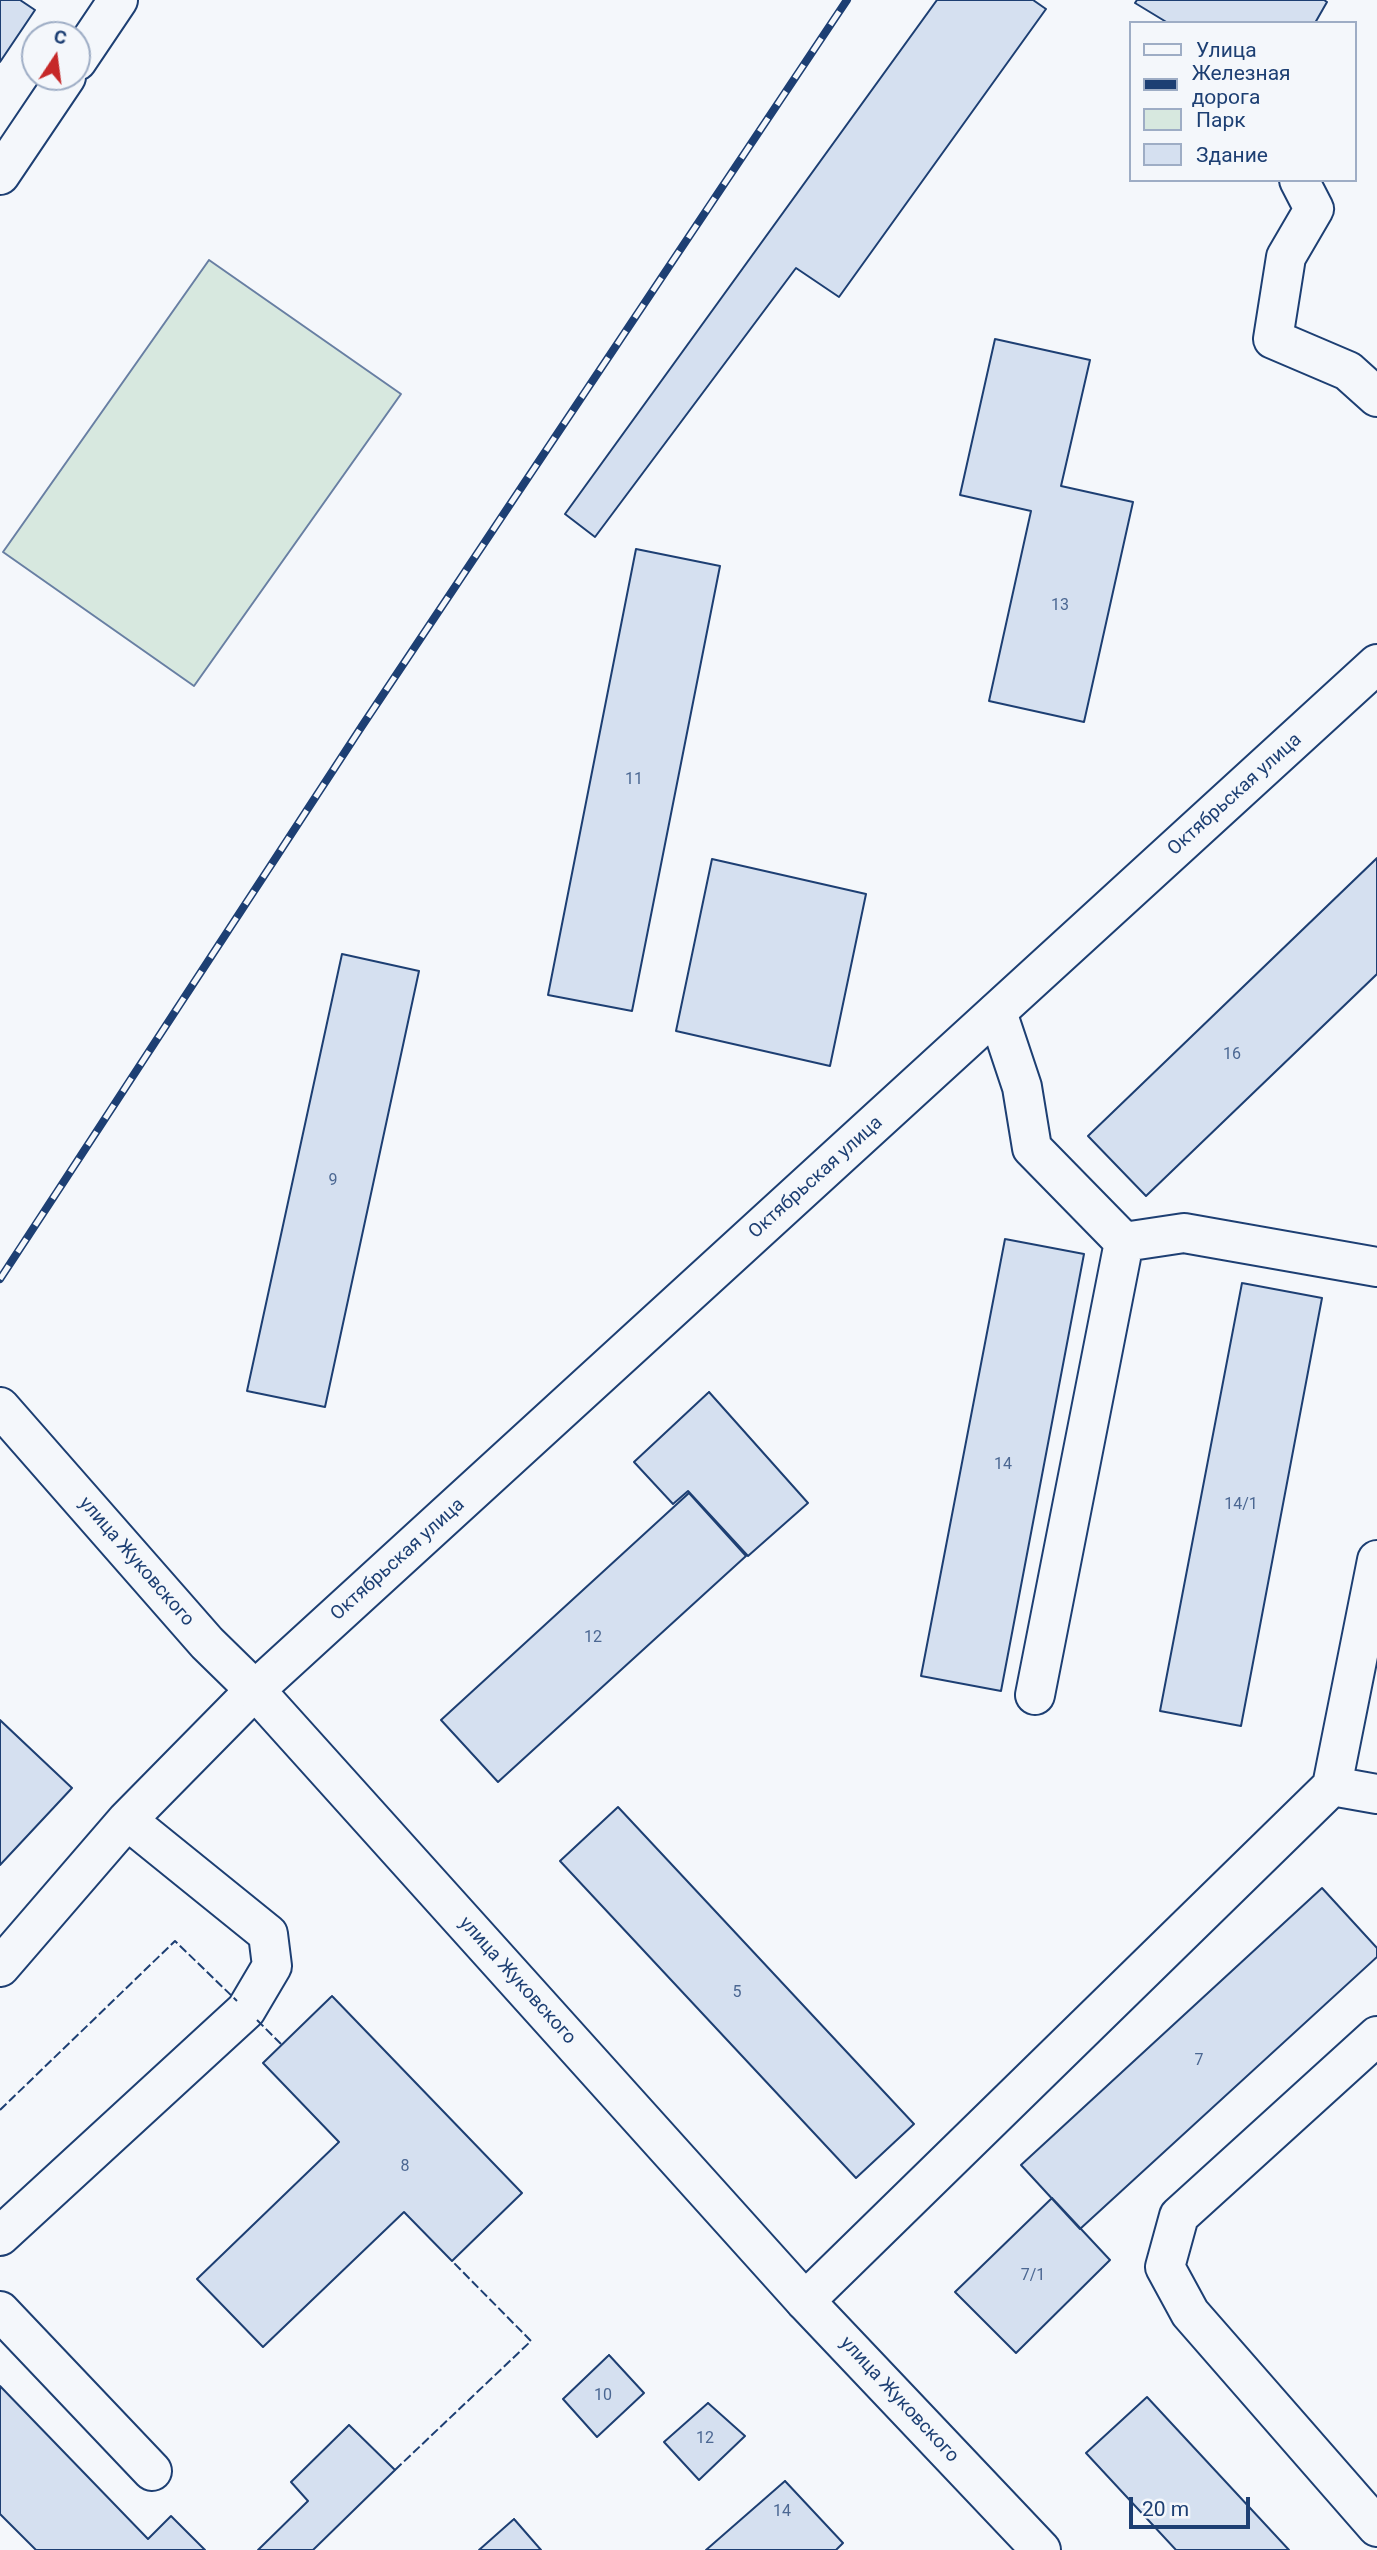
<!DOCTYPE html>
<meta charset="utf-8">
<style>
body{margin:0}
#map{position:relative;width:1377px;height:2550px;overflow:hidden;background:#f4f7fb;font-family:Roboto,sans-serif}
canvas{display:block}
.legend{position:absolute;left:1129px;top:21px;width:228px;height:161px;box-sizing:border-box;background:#f4f7fb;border:2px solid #9eadc5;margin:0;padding:9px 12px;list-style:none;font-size:21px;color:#1d3f73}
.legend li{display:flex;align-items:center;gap:14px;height:35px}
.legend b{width:35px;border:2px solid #9eadc5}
.north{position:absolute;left:21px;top:21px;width:70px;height:70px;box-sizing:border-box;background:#f4f7fb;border:2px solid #9eadc5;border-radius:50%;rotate:13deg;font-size:19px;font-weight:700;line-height:28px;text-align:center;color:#1d3f73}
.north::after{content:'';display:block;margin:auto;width:24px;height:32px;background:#c62828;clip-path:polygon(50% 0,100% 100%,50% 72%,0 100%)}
.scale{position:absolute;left:1129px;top:2497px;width:121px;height:32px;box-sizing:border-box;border:4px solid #1d3f73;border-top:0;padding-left:9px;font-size:21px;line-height:24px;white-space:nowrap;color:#1d3f73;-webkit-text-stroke:5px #f4f7fb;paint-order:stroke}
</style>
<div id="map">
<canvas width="1377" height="2550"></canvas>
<ul class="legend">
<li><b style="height:9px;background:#f4f7fb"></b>Улица</li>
<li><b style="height:9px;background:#1d3f73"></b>Железная дорога</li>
<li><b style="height:19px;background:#d7e8df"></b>Парк</li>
<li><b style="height:19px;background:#d5e0f0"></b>Здание</li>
</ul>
<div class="north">С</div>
<div class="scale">20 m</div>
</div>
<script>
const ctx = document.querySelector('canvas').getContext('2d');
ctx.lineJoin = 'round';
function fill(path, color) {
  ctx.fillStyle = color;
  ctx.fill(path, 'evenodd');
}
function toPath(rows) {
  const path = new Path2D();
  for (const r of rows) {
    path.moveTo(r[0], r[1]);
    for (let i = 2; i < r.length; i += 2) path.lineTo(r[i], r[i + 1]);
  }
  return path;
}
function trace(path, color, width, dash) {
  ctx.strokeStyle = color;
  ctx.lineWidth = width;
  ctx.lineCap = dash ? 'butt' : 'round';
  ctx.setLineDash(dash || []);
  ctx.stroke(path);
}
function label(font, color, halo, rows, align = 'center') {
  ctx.font = font + ' Roboto,sans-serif';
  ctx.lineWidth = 5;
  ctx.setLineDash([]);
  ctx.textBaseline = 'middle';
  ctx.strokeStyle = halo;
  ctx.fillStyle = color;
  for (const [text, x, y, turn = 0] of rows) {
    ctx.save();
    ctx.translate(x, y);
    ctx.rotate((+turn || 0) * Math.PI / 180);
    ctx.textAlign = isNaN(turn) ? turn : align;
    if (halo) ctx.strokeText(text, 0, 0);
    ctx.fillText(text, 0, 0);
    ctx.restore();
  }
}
const green = toPath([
 [209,260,401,394,194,686,3,552,209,260]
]);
fill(green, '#d7e8df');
trace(green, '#687fa3', 2);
const building = toPath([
 [0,0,20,0,35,10,0,62,0,0],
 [937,0,1033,0,1046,9,839,297,796,268,595,537,565,514,937,0],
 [1137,0,1324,0,1327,2,1315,23,1168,23,1135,3,1137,0],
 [995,339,1090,360,1061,486,1133,502,1084,722,989,701,1031,511,960,495,995,339],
 [636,549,720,566,632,1011,548,995,636,549],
 [1377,858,1377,974,1146,1196,1088,1136,1377,858],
 [712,859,866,894,830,1066,676,1031,712,859],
 [342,954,419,971,325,1407,247,1391,342,954],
 [1005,1239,1084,1254,1001,1691,921,1676,1005,1239],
 [1242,1283,1322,1298,1241,1726,1160,1711,1242,1283],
 [709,1392,808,1503,748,1556,688,1491,673,1504,634,1462,709,1392],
 [689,1493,746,1556,498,1782,441,1720,689,1493],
 [0,1720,72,1788,0,1865,0,1720],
 [618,1807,914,2124,856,2178,560,1861,618,1807],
 [1322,1888,1377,1948,1377,1957,1080,2229,1021,2165,1322,1888],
 [332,1996,522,2193,452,2261,404,2212,263,2347,197,2279,339,2142,263,2063,332,1996],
 [1052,2198,1110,2260,1016,2353,955,2292,1052,2198],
 [609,2355,644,2393,597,2437,563,2399,609,2355],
 [0,2386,148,2539,171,2516,205,2550,36,2550,0,2514,0,2386],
 [1147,2397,1289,2550,1176,2550,1086,2453,1147,2397],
 [708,2403,745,2436,699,2480,664,2442,708,2403],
 [349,2425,395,2470,313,2550,258,2550,308,2501,291,2482,349,2425],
 [785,2481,843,2543,836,2550,706,2550,785,2481],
 [514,2519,541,2550,479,2550,514,2519]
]);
fill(building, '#d5e0f0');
trace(building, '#1d3f73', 2);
const minor = toPath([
 [77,61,118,0],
 [0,175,66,77],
 [1299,180,1314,209,1286,257,1273,339,1348,371,1377,397],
 [997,1012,1022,1087,1032,1148,1124,1242],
 [0,1407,207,1643,255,1690,127,1820,0,1967],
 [1377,1560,1332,1786,1377,1794],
 [1035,1695,1124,1242,1184,1233,1377,1267],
 [1377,2036,1179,2216,1165,2267,1190,2313,1377,2527],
 [0,2236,246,2010,272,1966,268,1934,127,1820],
 [805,2301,1332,1786],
 [0,2311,152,2471]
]);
const major = toPath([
 [1041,2550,805,2301,255,1690,1377,664]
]);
trace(minor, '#1d3f73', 42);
trace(major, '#1d3f73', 42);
trace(minor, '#f4f7fb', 38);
trace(major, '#f4f7fb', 38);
const rail = toPath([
 [0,1279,362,726,847,0]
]);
trace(rail, '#1d3f73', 8);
trace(rail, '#f4f7fb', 5, [16]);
trace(toPath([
 [257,2020,282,2045],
 [0,2110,175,1941,237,2001],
 [395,2470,531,2341,452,2261]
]), '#1d3f73', 2, [9, 3.5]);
label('16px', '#4b6792', null, [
 ["13",1060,606],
 ["11",634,780],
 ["16",1232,1055],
 ["9",333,1181],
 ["14",1003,1465],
 ["14/1",1241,1505],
 ["12",593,1638],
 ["5",737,1993],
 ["7",1199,2061],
 ["8",405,2167],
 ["7/1",1033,2276],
 ["10",603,2396],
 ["12",705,2439],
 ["14",782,2512]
]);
label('19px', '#1d3f73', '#f4f7fb', [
 ["Октябрьская улица",1235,795,-42],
 ["Октябрьская улица",816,1178,-42],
 ["Октябрьская улица",398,1560,-42],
 ["улица Жуковского",136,1562,49],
 ["улица Жуковского",517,1981,48],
 ["улица Жуковского",899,2400,47]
]);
</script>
